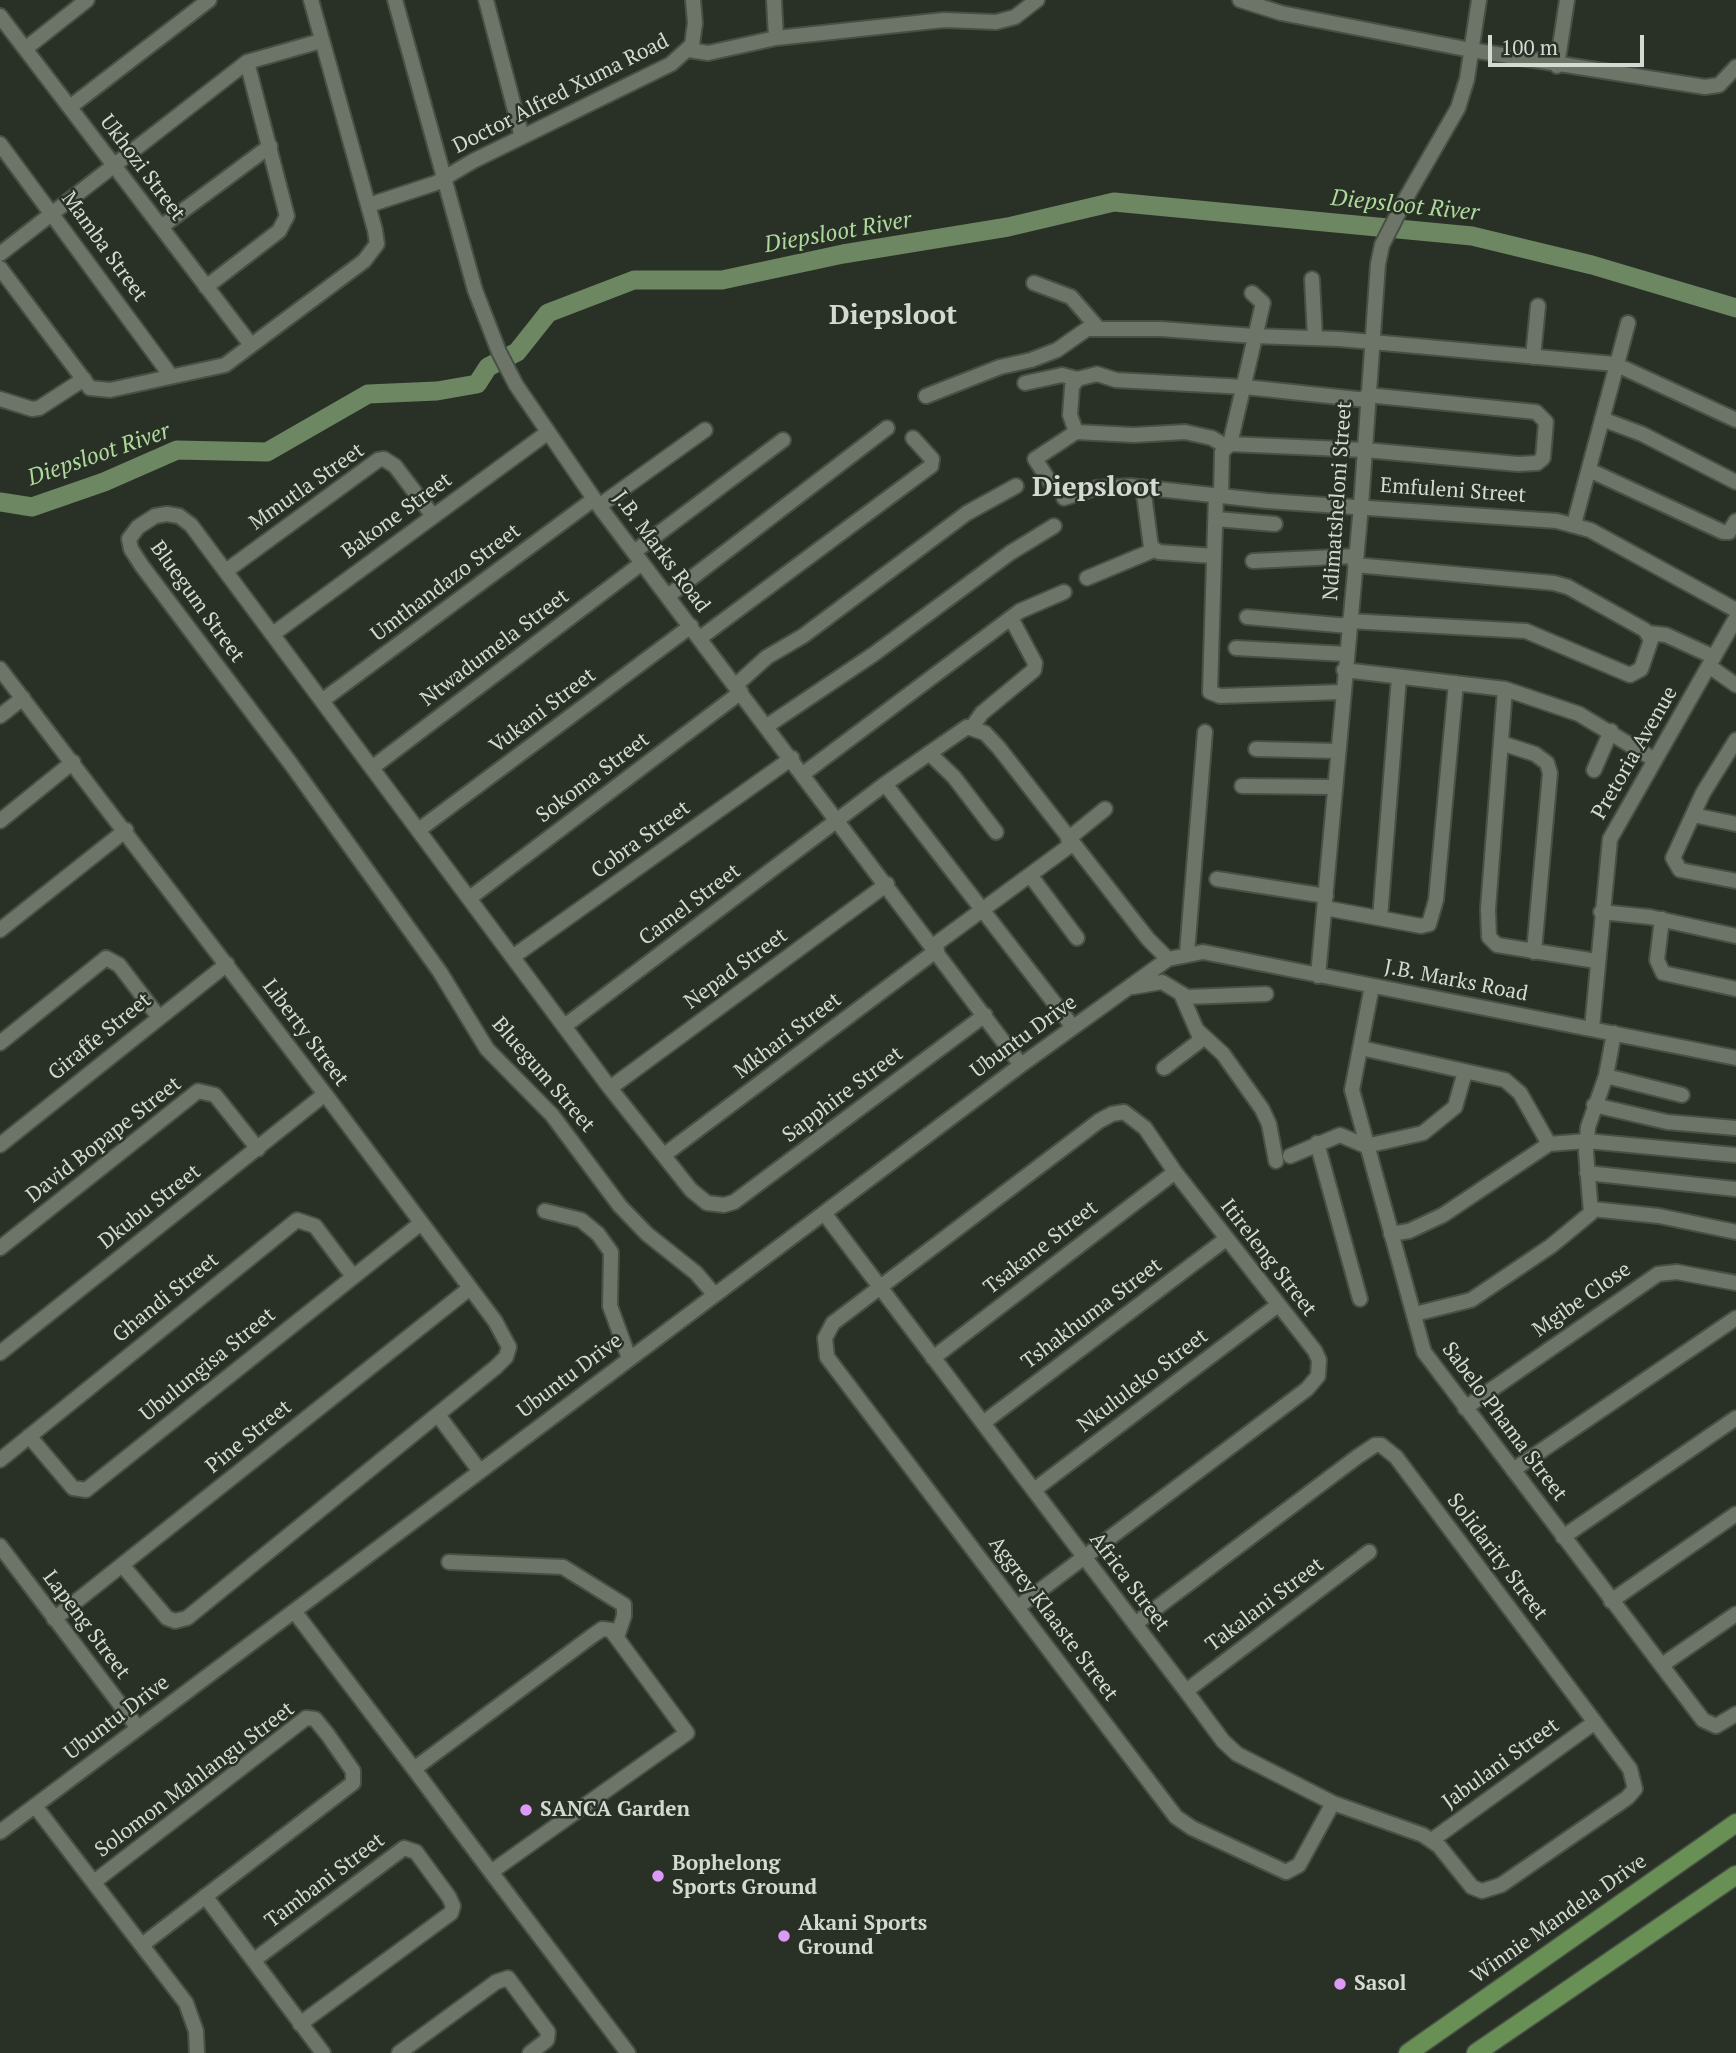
<!DOCTYPE html>
<style>
body{margin:0}
#map{position:relative;width:1736px;height:2053px;overflow:hidden;background:#293126;font-family:"PT Serif",serif}
canvas{display:block}
.scale{position:absolute;left:1488px;top:35px;width:156px;height:32px;box-sizing:border-box;border:4px solid #d4d9d2;border-top:0;padding-left:9px;font-size:21px;line-height:24px;white-space:nowrap;color:#d4d9d2;-webkit-text-stroke:5px #293126;paint-order:stroke}
</style>
<div id="map">
<canvas width="1736" height="2053"></canvas>
<div class="scale">100 m</div>
</div>
<script>
const ctx = document.querySelector('canvas').getContext('2d');
ctx.lineJoin = 'round';
function toPath(rows) {
  const path = new Path2D();
  for (const r of rows) {
    path.moveTo(r[0], r[1]);
    for (let i = 2; i < r.length; i += 2) path.lineTo(r[i], r[i + 1]);
  }
  return path;
}
function trace(path, color, width, dash) {
  ctx.strokeStyle = color;
  ctx.lineWidth = width;
  ctx.lineCap = dash ? 'butt' : 'round';
  ctx.setLineDash(dash || []);
  ctx.stroke(path);
}
function label(font, color, halo, rows, align = 'center') {
  ctx.font = font + ' "PT Serif",serif';
  ctx.lineWidth = 5;
  ctx.setLineDash([]);
  ctx.textBaseline = 'middle';
  ctx.strokeStyle = halo;
  ctx.fillStyle = color;
  for (const [text, x, y, turn = 0] of rows) {
    ctx.save();
    ctx.translate(x, y);
    ctx.rotate((+turn || 0) * Math.PI / 180);
    ctx.textAlign = isNaN(turn) ? turn : align;
    if (halo) ctx.strokeText(text, 0, 0);
    ctx.fillText(text, 0, 0);
    ctx.restore();
  }
}
trace(toPath([
 [0,502,32,507,104,482,177,450,267,452,368,394,437,391,477,384,488,367,517,352,548,313,634,280,722,280,843,254,1008,227,1114,202,1472,236,1592,265,1736,308]
]), '#6d8762', 19);
const minor = toPath([
 [395,0,475,290,499,352,516,385,599,506,1021,1065],
 [486,0,522,137],
 [774,0,776,38],
 [1240,0,1281,13,1471,50,1705,87,1719,85,1736,67],
 [0,16,251,345],
 [25,49,87,0],
 [689,50,708,53,776,38,944,20,996,22,1015,17,1037,0],
 [1557,66,1567,0],
 [70,107,209,0],
 [0,144,171,376],
 [369,205,436,183,473,161,671,64,692,45,695,23,693,0],
 [161,227,270,146],
 [0,254,247,62,321,41],
 [0,268,90,388,110,390,225,365,364,261,377,244,375,230,311,0],
 [1312,279,1315,338],
 [1034,283,1071,297,1098,328],
 [206,287,279,231,287,216,247,62],
 [1533,357,1538,306],
 [1025,383,1062,375,1077,379],
 [926,396,1000,367,1031,360,1057,350,1087,329,1161,329,1254,336,1339,339,1615,364,1736,420],
 [0,399,32,409,39,408,84,379],
 [1602,419,1642,434,1736,482],
 [1230,444,1263,303,1252,293],
 [1225,446,1212,438,1185,432,1134,435,1076,432,1070,415,1072,387,1077,379,1097,374,1116,380,1245,387,1367,400],
 [1589,470,1723,532,1729,532,1736,521],
 [1050,482,1035,459,1076,432],
 [1143,487,1151,547,1159,552,1213,556],
 [1216,494,1210,692,1220,696,1342,692],
 [1221,495,1222,452,1230,444,1365,450,1518,464,1537,463,1543,458,1546,422,1536,412,1367,395],
 [1064,498,1096,488,1130,486,1267,501,1557,521,1590,530,1736,610],
 [599,506,705,430],
 [1216,519,1275,524],
 [1574,524,1628,323],
 [634,552,783,440],
 [1253,561,1356,556],
 [226,571,378,460,384,459,395,466,433,516],
 [1087,578,1154,550],
 [668,596,887,428],
 [1247,617,1349,626],
 [1349,621,1526,631,1630,675,1641,669,1651,640,1645,630,1568,587,1554,583,1355,565],
 [1649,633,1666,635,1714,657],
 [273,634,547,433],
 [700,638,931,466,932,459,913,438],
 [1236,648,1346,654],
 [1709,666,1736,685],
 [0,669,325,1094,495,1321,509,1347,506,1357,496,1367,187,1618,175,1621,167,1618,122,1565],
 [1344,670,1505,689,1579,714,1655,760],
 [736,685,767,657,803,636,967,513,1016,486],
 [1505,689,1488,909,1489,937,1497,945,1596,961],
 [323,700,594,499],
 [0,716,23,698],
 [767,726,874,654,1010,553,1054,526],
 [972,727,982,713,1034,670,1035,663,1011,618],
 [1736,740,1703,793,1673,858,1680,870,1736,881],
 [1501,743,1535,754,1547,763,1550,773,1534,952],
 [1256,749,1337,751],
 [929,753,954,777,996,832],
 [373,767,642,563],
 [1594,770,1611,731],
 [803,774,1020,611,1064,592],
 [885,784,1073,1027],
 [1242,786,1335,787],
 [1693,815,1736,824],
 [0,821,73,762],
 [420,829,691,626],
 [1068,839,1105,809],
 [1030,875,1077,938],
 [1217,879,1326,896],
 [471,897,741,692],
 [1325,908,1421,926,1429,924,1436,900,1456,683],
 [1601,912,1650,917,1736,936],
 [1380,918,1399,677],
 [1662,919,1657,960,1663,973,1736,989],
 [0,930,126,830],
 [933,946,1072,844],
 [1187,953,1205,732],
 [514,956,792,758],
 [1318,976,1361,506,1378,264,1382,245,1406,198,1458,108,1467,79,1479,0],
 [1372,986,1352,1090,1424,1352,1703,1720,1716,1726,1736,1714],
 [1133,987,1162,982,1187,997,1266,994],
 [566,1025,885,784,967,727,985,733,999,748,1148,939,1168,959],
 [1592,1028,1610,839,1736,618],
 [1198,1031,1223,1054,1262,1109,1269,1124,1276,1161],
 [0,1043,106,958,119,965,158,1016],
 [1361,1048,1505,1080,1520,1093,1549,1144],
 [1164,1068,1201,1040,1182,996],
 [1606,1076,1682,1095],
 [610,1088,887,884],
 [1594,1105,1667,1122,1736,1128],
 [1317,1143,1360,1299],
 [0,1145,227,964],
 [664,1155,937,950],
 [1290,1156,1340,1135,1366,1146,1423,1133,1455,1107,1465,1072],
 [1587,1173,1736,1189],
 [1592,1209,1659,1216,1736,1232],
 [545,1211,581,1220,598,1234,611,1252,610,1306,629,1358],
 [824,1213,1135,1624,1186,1691,1223,1741,1237,1754,1333,1803,1423,1835,1439,1846,1472,1887,1482,1891,1501,1885,1627,1798,1635,1789,1630,1769,1396,1457,1381,1445,1375,1445,1357,1457,1135,1624],
 [1391,1234,1409,1231,1443,1215,1549,1144,1587,1141,1736,1155],
 [0,1248,198,1091,215,1095,258,1149],
 [714,1294,696,1273,647,1234,620,1206,552,1115,487,1049,440,972,291,764,142,566,131,549,129,539,138,527,155,516,167,514,179,516,191,525,610,1088,691,1190,707,1203,724,1205,734,1202,985,1015],
 [1415,1314,1471,1300,1551,1246,1591,1213,1586,1152,1588,1127,1606,1076,1614,1033],
 [0,1353,325,1094],
 [933,1358,1175,1172],
 [1465,1408,1658,1274,1677,1272,1736,1283],
 [438,1415,479,1470],
 [983,1423,1226,1239],
 [29,1436,73,1488,86,1490,421,1223],
 [0,1460,297,1220,315,1226,352,1275],
 [1513,1470,1736,1318],
 [1034,1490,1278,1305],
 [1563,1537,1736,1418],
 [0,1546,138,1728],
 [449,1562,563,1567,624,1605,624,1616,617,1637],
 [1611,1601,1736,1514],
 [1018,1607,1307,1389,1318,1376,1319,1360,1315,1351,1175,1172,1145,1128,1124,1112,1112,1114,1099,1121,833,1323,825,1338,827,1357,1176,1817,1192,1828,1286,1872,1299,1865,1333,1803],
 [294,1611,414,1769],
 [54,1619,470,1288],
 [1662,1665,1736,1614],
 [1186,1691,1369,1552],
 [35,1806,186,2003,196,2031,197,2053],
 [0,1832,1021,1065,1168,959,1203,952,1736,1058],
 [1432,1840,1595,1722],
 [491,1872,687,1733,611,1630,602,1629,592,1636,414,1769,491,1872,628,2053],
 [94,1882,306,1718,315,1719,328,1735,353,1771,353,1783,142,1945],
 [205,1896,323,2053],
 [254,1960,404,1848,416,1852,449,1897,453,1906,451,1913,300,2024],
 [399,2053,496,1982,508,1978,548,2032,547,2040,530,2053]
]);
const major = toPath([
 [1408,2053,1736,1823],
 [1476,2053,1736,1875]
]);
trace(minor, '#484f46', 18);
trace(major, '#484f46', 21);
trace(minor, '#6c7568', 14);
trace(major, '#689054', 18);
for (const [x, y, r, color] of [
 [526,1810,7,"#dc99f5"],
 [658,1876,7,"#dc99f5"],
 [784,1936,7,"#dc99f5"],
 [1340,1984,7,"#dc99f5"]
]) {
  const dot = new Path2D();
  dot.arc(x, y, r, 0, 2 * Math.PI);
  ctx.fillStyle = color;
  ctx.fill(dot);
  trace(dot, '#293126', 2.5);
}
label('21px', '#d4d9d2', '#293126', [
 ["Doctor Alfred Xuma Road",561,94,-27],
 ["Ukhozi Street",142,168,53],
 ["Mamba Street",104,247,54],
 ["Mmutla Street",307,487,-35],
 ["Emfuleni Street",1453,491,4],
 ["Ndimatsheloni Street",1338,501,-86],
 ["Bakone Street",397,516,-36],
 ["J.B. Marks Road",661,552,53],
 ["Umthandazo Street",446,583,-37],
 ["Bluegum Street",197,602,54],
 ["Ntwadumela Street",495,648,-37],
 ["Vukani Street",543,711,-37],
 ["Pretoria Avenue",1635,753,-60],
 ["Sokoma Street",593,778,-37],
 ["Cobra Street",641,840,-36],
 ["Camel Street",690,905,-37],
 ["Nepad Street",736,969,-36],
 ["J.B. Marks Road",1456,981,11],
 ["Liberty Street",305,1033,53],
 ["Mkhari Street",788,1036,-37],
 ["Giraffe Street",100,1037,-39],
 ["Ubuntu Drive",1024,1037,-36],
 ["Bluegum Street",543,1075,49],
 ["Sapphire Street",843,1095,-37],
 ["David Bopape Street",104,1140,-38],
 ["Dkubu Street",150,1207,-38],
 ["Tsakane Street",1041,1248,-38],
 ["Itireleng Street",1268,1258,52],
 ["Ghandi Street",166,1298,-39],
 ["Mgibe Close",1582,1300,-35],
 ["Tshakhuma Street",1092,1314,-37],
 ["Ubulungisa Street",208,1365,-39],
 ["Ubuntu Drive",570,1376,-37],
 ["Nkululeko Street",1143,1381,-37],
 ["Sabelo Phama Street",1504,1422,53],
 ["Pine Street",249,1437,-39],
 ["Solidarity Street",1497,1557,53],
 ["Africa Street",1129,1582,53],
 ["Takalani Street",1265,1605,-37],
 ["Aggrey Klaaste Street",1053,1619,53],
 ["Lapeng Street",86,1625,53],
 ["Ubuntu Drive",117,1718,-37],
 ["Jabulani Street",1501,1764,-36],
 ["Solomon Mahlangu Street",195,1780,-37],
 ["Tambani Street",325,1881,-37],
 ["Winnie Mandela Drive",1559,1919,-35]
]);
label('bold 21px', '#d4d9d2', '#293126', [
 ["SANCA Garden",540,1810],
 ["Bophelong",672,1864],
 ["Sports Ground",672,1888],
 ["Akani Sports",798,1924],
 ["Ground",798,1948],
 ["Sasol",1354,1984]
], 'left');
label('italic 23px', '#afd89d', '#293126', [
 ["Diepsloot River",1405,206,6],
 ["Diepsloot River",838,233,-10],
 ["Diepsloot River",99,455,-19]
]);
label('bold 28px', '#d4d9d2', '#293126', [
 ["Diepsloot",893,316],
 ["Diepsloot",1096,488]
]);
</script>
